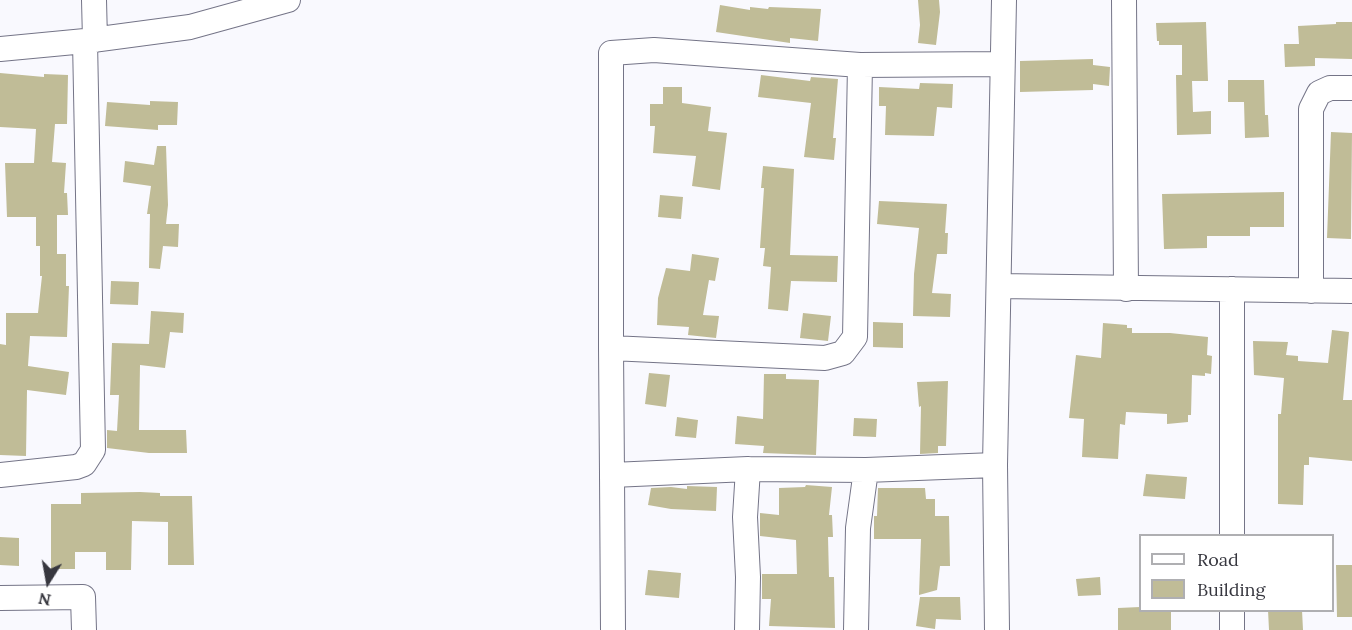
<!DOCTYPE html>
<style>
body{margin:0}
#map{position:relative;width:1352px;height:630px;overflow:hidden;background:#f9f9fe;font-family:Lora,serif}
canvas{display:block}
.legend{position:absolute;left:1139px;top:534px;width:195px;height:78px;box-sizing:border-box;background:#fff;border:2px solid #afafb2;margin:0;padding:8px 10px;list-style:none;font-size:18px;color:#37373f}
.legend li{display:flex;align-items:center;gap:12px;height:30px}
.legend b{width:30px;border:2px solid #afafb2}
.north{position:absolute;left:18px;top:552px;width:60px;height:60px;-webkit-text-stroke:4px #fff;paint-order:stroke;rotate:191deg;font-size:16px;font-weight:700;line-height:24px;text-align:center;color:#37373f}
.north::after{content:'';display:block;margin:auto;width:21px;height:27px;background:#37373f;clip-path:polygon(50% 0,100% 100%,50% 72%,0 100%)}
</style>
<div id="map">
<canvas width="1352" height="630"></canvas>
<ul class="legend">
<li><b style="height:8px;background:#fff"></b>Road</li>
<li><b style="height:16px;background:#c0bc97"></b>Building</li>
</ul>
<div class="north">N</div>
</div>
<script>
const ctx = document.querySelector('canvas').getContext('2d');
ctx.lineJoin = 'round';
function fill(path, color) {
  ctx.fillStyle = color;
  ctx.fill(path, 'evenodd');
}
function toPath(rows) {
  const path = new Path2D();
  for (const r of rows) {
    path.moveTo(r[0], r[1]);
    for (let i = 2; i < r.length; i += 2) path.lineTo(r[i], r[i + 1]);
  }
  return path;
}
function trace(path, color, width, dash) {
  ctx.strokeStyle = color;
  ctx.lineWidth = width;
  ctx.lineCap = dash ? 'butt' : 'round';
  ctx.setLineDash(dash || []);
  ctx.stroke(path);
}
fill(toPath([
 [918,0,939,0,940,12,936,45,918,43,920,25],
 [720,5,750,10,750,7,768,9,769,7,821,9,818,41,790,38,790,43,716,32],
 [1206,22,1208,81,1192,81,1193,112,1211,111,1211,134,1177,135,1176,75,1182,75,1182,45,1159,45,1159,41,1157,41,1156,23],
 [1336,22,1352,22,1352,59,1315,58,1315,66,1285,67,1284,44,1299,44,1298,26,1336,24],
 [1093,59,1093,65,1110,67,1109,86,1093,84,1093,90,1020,92,1020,61],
 [0,73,44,77,44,74,68,75,67,124,55,124,52,162,66,163,64,193,67,193,68,215,57,215,57,254,66,254,66,286,69,286,67,337,30,336,28,366,69,372,66,395,27,390,26,456,0,455,0,344,6,345,6,313,38,313,42,276,40,276,40,246,36,246,36,217,7,217,5,163,34,163,36,129,0,127],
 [761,75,810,81,811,77,838,79,833,138,836,138,834,160,804,157,811,103,758,97],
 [1228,80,1264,80,1265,115,1268,115,1269,137,1245,138,1244,102,1228,102],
 [920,83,953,84,952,108,937,107,934,136,885,135,886,106,879,106,879,87,919,89],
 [663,87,682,87,682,103,711,107,708,131,727,133,720,190,692,186,696,156,653,153,655,126,650,126,650,104,663,104],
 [150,101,178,102,177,125,158,125,158,130,105,126,107,102,150,105],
 [1331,132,1352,133,1351,239,1327,238],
 [157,146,166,146,168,205,166,224,179,224,178,247,163,246,160,269,149,268,150,214,147,214,151,186,123,182,125,161,154,165],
 [763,166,794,169,790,255,838,256,837,282,791,281,788,311,768,309,771,267,763,266,765,248,760,248,764,188,761,188],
 [1284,192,1284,227,1250,227,1250,236,1207,236,1207,248,1164,249,1162,194],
 [660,195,683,197,681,219,658,217],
 [879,201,947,204,945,233,948,233,947,254,937,254,932,293,951,294,950,317,913,316,914,274,919,228,877,224],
 [692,254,719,258,715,281,709,280,703,315,719,316,716,338,688,335,689,327,657,325,658,298,666,268,690,271],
 [111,281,139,282,138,305,110,304],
 [151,311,184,313,183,333,170,332,165,368,140,365,139,430,186,430,187,453,149,453,107,448,107,430,117,431,119,395,110,395,112,343,149,344],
 [803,313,831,316,828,341,800,338],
 [873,322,903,323,903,348,873,347],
 [1103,323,1127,325,1127,328,1132,328,1132,333,1170,333,1208,337,1207,355,1212,356,1211,374,1205,373,1205,376,1192,375,1191,415,1188,415,1188,422,1167,424,1167,414,1126,412,1125,425,1120,424,1118,459,1082,457,1084,419,1069,418,1076,355,1101,358],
 [1332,330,1349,332,1343,400,1352,400,1352,461,1309,457,1309,465,1304,465,1303,505,1278,504,1278,414,1281,414,1284,378,1254,375,1253,341,1288,342,1286,355,1298,356,1298,361,1328,363],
 [649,373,670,375,666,407,645,404],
 [764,374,786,374,786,379,819,380,816,455,763,453,764,446,735,444,737,416,763,419],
 [948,381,946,446,938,446,938,453,920,454,921,406,919,407,917,382],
 [677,417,698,420,696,438,675,436],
 [854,418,877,419,876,437,853,436],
 [1146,474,1187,477,1185,499,1143,496],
 [806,485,832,487,829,515,832,515,833,537,828,537,829,577,834,577,835,628,769,626,771,599,762,599,762,574,797,574,796,540,760,536,760,513,779,515,779,488,805,487],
 [687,486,717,487,716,511,671,509,648,505,651,488,671,487,687,489],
 [878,488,925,488,926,499,935,499,935,516,949,516,950,566,940,566,937,590,919,595,921,539,874,539,874,516,877,516],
 [140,492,160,493,160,496,192,496,194,565,168,565,168,522,132,521,131,570,106,570,106,552,75,552,75,569,51,569,51,504,81,504,81,493],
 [0,537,19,538,19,566,0,565],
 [1336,565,1352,565,1352,617,1337,617],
 [648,570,681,573,679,598,645,595],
 [1100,577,1101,595,1078,596,1076,579],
 [920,597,960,597,961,620,936,619,935,629,916,626],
 [1140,607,1140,610,1171,610,1171,630,1118,630,1118,608],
 [1268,610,1302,610,1303,630,1269,630]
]), '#c0bc97');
const street = toPath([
 [94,0,95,40],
 [1124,0,1126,289],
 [0,49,85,41,190,27,288,0],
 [860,65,855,337,843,353,825,358,611,348,612,475,748,469,866,470,995,465],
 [999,286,1352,291],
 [1232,289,1232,536],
 [1311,291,1311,109,1319,93,1330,88,1352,88],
 [611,348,611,53,654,50,860,65,1001,64],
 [0,475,76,467,84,464,93,450,85,41],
 [612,475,613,630],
 [0,598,83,597,84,630],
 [1232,610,1232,630],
 [747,630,748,577,745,517,748,469],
 [856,630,858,528,866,470],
 [997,630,995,465,1004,0]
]);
trace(street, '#747487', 26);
trace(street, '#fff', 24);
</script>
